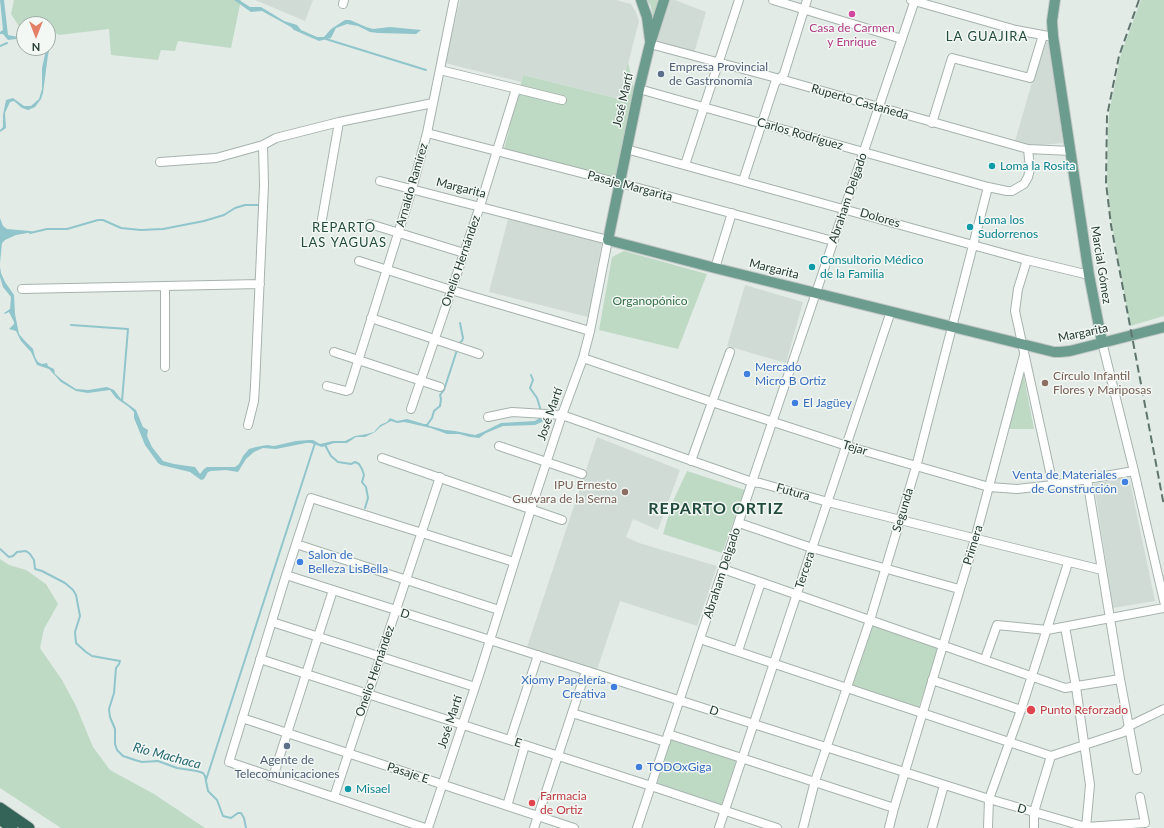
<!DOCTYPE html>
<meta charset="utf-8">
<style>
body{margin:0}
#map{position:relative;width:1164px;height:828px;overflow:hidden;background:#e3ebe7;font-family:Lato,sans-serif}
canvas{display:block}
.north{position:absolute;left:16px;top:16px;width:40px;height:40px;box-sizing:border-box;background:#f3f8f5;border:1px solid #a0aca7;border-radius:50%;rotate:180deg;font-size:11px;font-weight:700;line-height:16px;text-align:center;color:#243b33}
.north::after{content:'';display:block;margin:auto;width:14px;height:18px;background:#e47f68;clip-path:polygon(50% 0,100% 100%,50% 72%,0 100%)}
</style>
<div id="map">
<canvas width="1164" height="828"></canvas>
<div class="north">N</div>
</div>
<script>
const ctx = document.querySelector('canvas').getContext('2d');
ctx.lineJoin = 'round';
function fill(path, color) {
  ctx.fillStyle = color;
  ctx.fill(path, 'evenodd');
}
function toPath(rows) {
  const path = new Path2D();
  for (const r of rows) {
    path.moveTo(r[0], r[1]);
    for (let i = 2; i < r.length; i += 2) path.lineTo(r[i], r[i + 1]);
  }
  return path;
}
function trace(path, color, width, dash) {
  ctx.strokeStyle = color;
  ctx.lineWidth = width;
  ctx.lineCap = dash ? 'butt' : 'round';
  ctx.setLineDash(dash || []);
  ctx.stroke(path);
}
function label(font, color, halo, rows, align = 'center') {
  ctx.font = font + ' Lato,sans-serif';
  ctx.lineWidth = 3;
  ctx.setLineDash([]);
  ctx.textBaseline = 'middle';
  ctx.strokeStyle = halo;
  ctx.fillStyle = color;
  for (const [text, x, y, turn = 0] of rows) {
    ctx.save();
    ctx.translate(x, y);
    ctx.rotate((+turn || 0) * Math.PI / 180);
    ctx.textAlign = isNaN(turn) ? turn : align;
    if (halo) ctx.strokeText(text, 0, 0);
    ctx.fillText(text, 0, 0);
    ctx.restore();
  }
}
fill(toPath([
 [255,0,313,0,305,21],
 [460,0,616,0,631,4,636,12,639,21,619,99,523,75,521,82,445,63],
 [667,0,675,0,706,12,694,53,655,42],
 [1044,41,1050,42,1063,143,1031,146,1015,141],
 [508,219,602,242,588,317,489,292],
 [745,285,803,302,786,363,727,346],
 [597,437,680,470,658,530,633,519,626,537,639,543,717,566,697,626,620,601,597,670,527,647],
 [1129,477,1155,601,1113,608,1094,484]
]), '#d1dbd6');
fill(toPath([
 [14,0,241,0,231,48,178,41,175,51,161,50,158,60,111,55,109,29,59,35,48,29,48,24,24,24,24,28,20,28,11,14],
 [647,0,657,0,658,3,654,18,653,18,651,6],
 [1141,0,1164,0,1164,316,1130,326,1110,214,1107,181,1108,129,1109,113,1121,54],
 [628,62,634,90,616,175,610,176,504,149,523,75,619,99],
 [624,251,707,274,678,349,599,330,612,257],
 [1023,372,1034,429,1007,429],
 [687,471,745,490,722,553,663,534,673,501],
 [0,559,9,565,26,570,46,584,58,604,44,629,40,648,62,680,76,706,93,747,110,770,154,794,205,828,61,828,0,788],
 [871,624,939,648,918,709,850,685],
 [671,739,736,761,722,805,657,784]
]), '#bedac4');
fill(toPath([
 [0,0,4,0,8,35,18,37,24,33,24,38,8,40,3,34,0,34,0,32,3,30],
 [234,0,239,0,250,7,261,7,284,21,297,25,301,30,317,37,324,37,331,29,345,20,350,20,366,27,373,29,390,27,421,30,416,34,378,33,370,32,358,26,347,24,336,28,331,38,319,41,294,30,291,27,262,11,251,12],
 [48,31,51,43,48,55,43,93,41,99,35,107,28,110,22,108,14,101,10,102,5,113,6,128,0,132,0,130,3,127,3,115,6,100,13,98,24,106,31,106,39,99,42,89,42,68,46,50,48,48],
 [0,218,3,226,7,229,30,231,33,232,16,235,5,240,2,243,0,263],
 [0,267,1,273,5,282,14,295,15,314,19,334,25,341,33,349,35,357,38,362,42,364,47,363,48,366,54,369,55,374,62,380,76,389,88,390,107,387,114,390,121,399,136,410,143,427,148,430,147,436,152,447,163,461,174,464,195,467,200,474,204,469,207,467,235,467,239,464,243,456,249,449,256,447,267,445,274,446,296,441,309,440,313,440,320,444,333,441,345,441,355,436,367,434,374,432,380,425,387,422,390,418,397,421,407,419,424,424,426,424,430,426,445,430,455,431,475,435,483,432,501,423,535,421,541,417,552,418,553,420,544,421,535,425,503,426,486,433,479,438,470,437,459,434,447,434,431,428,409,423,404,422,397,423,391,421,380,427,375,432,365,437,356,437,347,443,334,443,322,447,311,443,306,443,276,449,263,448,254,452,246,459,238,472,226,470,211,471,208,472,204,479,201,480,190,472,161,465,158,463,145,445,134,418,134,412,129,407,116,398,110,390,88,393,76,391,61,382,49,369,37,365,31,352,21,341,16,331,9,329,14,324,14,322,9,312,5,314,4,313,10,309,11,297,3,287,0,277]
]), '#90c5cb');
trace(toPath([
 [326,39,426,70],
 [0,46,7,43],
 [30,233,47,229,67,229,98,220,103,220,121,228,141,230,163,229,204,221,224,215,235,208,245,205,260,205],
 [71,325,128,329,122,401],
 [458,344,462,341,463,338,460,323],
 [531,375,533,380,530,388,537,398,541,411],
 [427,425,432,418,434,411,440,406,441,399,440,395,444,390,457,350],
 [325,445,331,456,338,462,351,464,355,462,359,464,362,469,364,475,362,482,366,487,368,498,365,508],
 [0,549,9,557,13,556,17,552,26,551,30,554,34,560,35,569,42,571,65,583,73,590,76,595,80,616,75,632,76,643,86,652,92,656,120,661,119,664,116,668,114,693,109,709,110,717,115,729,115,744,117,750,123,756,135,760,142,762,158,761,177,768,197,771,203,773,205,776,208,791,217,800,223,816,231,818,238,813,241,813,244,818,246,828],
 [206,780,315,443]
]), '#90c5cb', 2);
const minor = toPath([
 [773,0,902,39],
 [911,0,1016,30,1048,36],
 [343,4,344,0],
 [650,44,780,79,1028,149,1071,151],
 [440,70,562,100],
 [639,89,988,187,1007,191,1012,191,1024,184,1028,177,1030,169,1028,149],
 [932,123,952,58,1030,78,1043,35],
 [427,133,635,187,833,241],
 [626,149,1027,260,1089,275],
 [160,162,216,158,263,145,276,138,339,122,433,103],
 [685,165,739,0],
 [380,181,608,240,590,331,583,358,562,415,531,509,480,672,428,828],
 [743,181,775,83,784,74,807,0],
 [370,224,464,253],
 [321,225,339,122],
 [1027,260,1018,289,1015,311,1053,485],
 [359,261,451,290,590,331],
 [715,268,732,213],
 [22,289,260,284],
 [371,318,479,354],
 [1102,342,1134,471,1164,601],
 [334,352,440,387],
 [583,358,712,402,847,446,989,487,1017,489,1053,485,1134,471],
 [165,367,165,287],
 [327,386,346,391,349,390,412,189,427,133,454,0],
 [411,409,480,206,516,89],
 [488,417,512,412,562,415,752,482,760,483,828,502,1102,570],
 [248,425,254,401,255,386,264,185,263,145],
 [499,446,582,474],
 [382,458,562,520],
 [691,461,730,352],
 [1087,479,1120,679,1137,770],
 [739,523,812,548,959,589],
 [296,544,499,610],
 [723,569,1065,688,1120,679],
 [286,575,989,799,1086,827,1145,823,1140,797],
 [272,622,475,687],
 [1065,627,1076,687,1090,785,1086,828],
 [700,639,1051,756,1124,732,1129,726,1164,709],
 [738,651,761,582],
 [260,659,651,786,777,828],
 [985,659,997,625,1047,630,1164,608],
 [932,680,1021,710],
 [572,713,666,742],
 [242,718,574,828],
 [668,734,894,808],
 [510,740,538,655],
 [273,777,333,590],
 [334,797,440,477],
 [507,806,525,745],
 [425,828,229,762,286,575,311,498,514,562],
 [534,828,586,671],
 [637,828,752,482,915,0],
 [719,828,891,311],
 [803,828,815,781,870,620,916,467,988,187],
 [889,828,894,808,975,539,1024,355],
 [932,828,944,785],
 [988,828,989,799,1021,710,1068,563],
 [1034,828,1034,812,1051,756]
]);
const major = toPath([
 [641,0,647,17,650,40],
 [664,0,650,44,639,89,608,240,715,268,1054,352,1060,352,1070,351,1164,327],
 [1055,0,1052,21,1053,36,1089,275,1102,342]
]);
const highway = toPath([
 [0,808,29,828],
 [0,819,12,828]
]);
trace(minor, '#a6b3ad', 10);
trace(major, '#c2c8c6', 12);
trace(highway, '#c2c8c6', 13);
trace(minor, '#fff', 8);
trace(major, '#6c9c8d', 10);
trace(highway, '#336457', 11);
trace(toPath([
 [1139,0,1119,56,1107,116,1106,183,1111,225,1164,506]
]), '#5f766e', 2, [8, 4]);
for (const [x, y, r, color] of [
 [852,14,4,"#d1479c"],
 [661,74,4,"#5c6f8a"],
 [992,166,4,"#0f9aa8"],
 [970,227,4,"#0f9aa8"],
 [812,267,4,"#0f9aa8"],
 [747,374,4,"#3f7fe0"],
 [1045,383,4,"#8d6e63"],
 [795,403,4,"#3f7fe0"],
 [1125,482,4,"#3f7fe0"],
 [625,492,4,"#8d6e63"],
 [300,562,4,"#3f7fe0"],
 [614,687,4,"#3f7fe0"],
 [1031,710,5,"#e0444e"],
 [287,746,4,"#5c6f8a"],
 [639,767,4,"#3f7fe0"],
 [348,789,4,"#0f9aa8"],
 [532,803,4,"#e0444e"]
]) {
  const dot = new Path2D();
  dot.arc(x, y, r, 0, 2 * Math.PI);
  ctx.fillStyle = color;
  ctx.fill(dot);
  trace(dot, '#f3f8f5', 1.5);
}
label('12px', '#b23c85', '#f3f8f5', [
 ["Casa de Carmen",852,28],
 ["y Enrique",852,42]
]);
label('12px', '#4e5e75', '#f3f8f5', [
 ["Empresa Provincial",669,67],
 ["de Gastronomía",669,81],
 ["Agente de",287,760,"center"],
 ["Telecomunicaciones",287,774,"center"]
], 'left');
label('12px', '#243b33', '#f3f8f5', [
 ["José Martí",623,100,-77],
 ["Ruperto Castañeda",860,102,16],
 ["Carlos Rodríguez",800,134,16],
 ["Arnaldo Ramírez",412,185,-74],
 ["Pasaje Margarita",630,186,15],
 ["Margarita",461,188,14],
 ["Abraham Delgado",848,198,-71],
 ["Dolores",880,218,16],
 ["Onelio Hernández",461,261,-71],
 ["Marcial Gómez",1101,265,81],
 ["Margarita",774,269,14],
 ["Margarita",1083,333,-12],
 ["José Martí",550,414,-71],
 ["Tejar",855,448,17],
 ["Futura",793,492,16],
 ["Segunda",903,510,-73],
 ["Primera",973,545,-73],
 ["Tercera",805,570,-72],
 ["Abraham Delgado",722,573,-72],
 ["D",405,614,18],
 ["Onelio Hernández",375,671,-71],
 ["D",714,711,18],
 ["José Martí",450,722,-72],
 ["E",518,743,18],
 ["Pasaje E",408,773,18],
 ["D",1022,809,16]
]);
label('12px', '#0d838f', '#f3f8f5', [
 ["Loma la Rosita",1000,166],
 ["Loma los",978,220],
 ["Sudorrenos",978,234],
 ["Consultorio Médico",820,260],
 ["de la Familia",820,274],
 ["Misael",356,789]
], 'left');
label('12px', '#336e46', '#f3f8f5', [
 ["Organopónico",650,301]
]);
label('12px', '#366cbe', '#f3f8f5', [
 ["Mercado",755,367],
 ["Micro B Ortiz",755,381],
 ["El Jagüey",803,403],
 ["Venta de Materiales",1117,475,"right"],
 ["de Construcción",1117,489,"right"],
 ["Salon de",308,555],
 ["Belleza LisBella",308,569],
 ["Xiomy Papelería",606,680,"right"],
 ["Creativa",606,694,"right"],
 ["TODOxGiga",647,767]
], 'left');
label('12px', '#785e54', '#f3f8f5', [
 ["Círculo Infantil",1053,376],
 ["Flores y Mariposas",1053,390],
 ["IPU Ernesto",617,485,"right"],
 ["Guevara de la Serna",617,499,"right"]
], 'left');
label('12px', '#be3a42', '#f3f8f5', [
 ["Punto Reforzado",1040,710],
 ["Farmacia",540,796],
 ["de Ortiz",540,810]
], 'left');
ctx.letterSpacing = '1px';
label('13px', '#224b3e', '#f3f8f5', [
 ["LA GUAJIRA",987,37],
 ["REPARTO",344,228],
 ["LAS YAGUAS",344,243]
]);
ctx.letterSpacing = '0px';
label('italic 13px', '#246971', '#f3f8f5', [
 ["Río Machaca",167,756,15]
]);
ctx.letterSpacing = '1px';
label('bold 16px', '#224b3e', '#f3f8f5', [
 ["REPARTO ORTIZ",716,509]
]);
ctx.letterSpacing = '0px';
</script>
